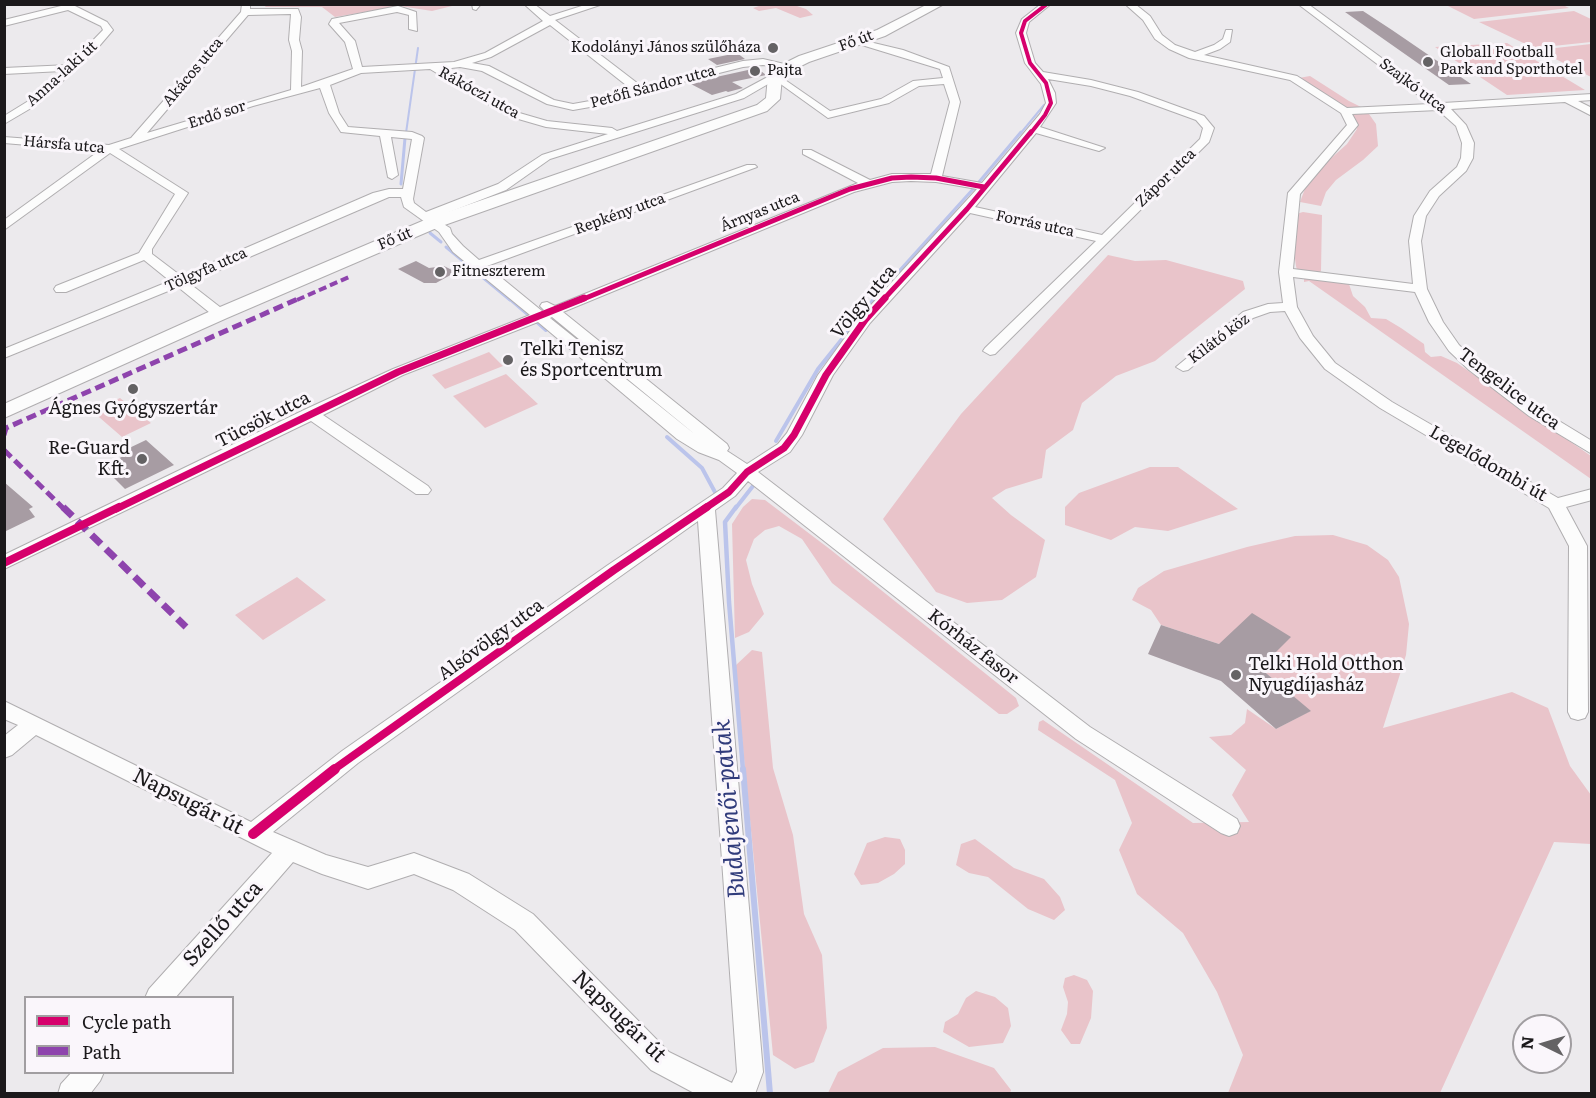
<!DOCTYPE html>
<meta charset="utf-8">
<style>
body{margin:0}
#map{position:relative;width:1596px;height:1098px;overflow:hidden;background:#eceaed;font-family:Literata,serif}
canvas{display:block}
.frame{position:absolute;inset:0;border:6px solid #1b191b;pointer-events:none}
.legend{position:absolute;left:24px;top:996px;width:210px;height:78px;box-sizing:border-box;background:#faf6fb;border:2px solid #a19ea1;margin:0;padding:8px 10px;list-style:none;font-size:18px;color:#1b191b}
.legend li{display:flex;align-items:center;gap:12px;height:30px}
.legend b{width:30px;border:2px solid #a19ea1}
.north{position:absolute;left:1512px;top:1014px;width:60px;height:60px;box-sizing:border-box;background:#faf6fb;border:2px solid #a19ea1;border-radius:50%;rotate:275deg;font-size:16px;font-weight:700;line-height:24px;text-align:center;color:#1b191b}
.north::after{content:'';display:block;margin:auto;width:21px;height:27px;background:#646264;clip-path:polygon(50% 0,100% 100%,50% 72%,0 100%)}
</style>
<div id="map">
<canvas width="1596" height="1098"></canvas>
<div class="frame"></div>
<ul class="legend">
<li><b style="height:8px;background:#d6006c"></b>Cycle path</li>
<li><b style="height:8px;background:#8e44ad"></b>Path</li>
</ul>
<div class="north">N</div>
</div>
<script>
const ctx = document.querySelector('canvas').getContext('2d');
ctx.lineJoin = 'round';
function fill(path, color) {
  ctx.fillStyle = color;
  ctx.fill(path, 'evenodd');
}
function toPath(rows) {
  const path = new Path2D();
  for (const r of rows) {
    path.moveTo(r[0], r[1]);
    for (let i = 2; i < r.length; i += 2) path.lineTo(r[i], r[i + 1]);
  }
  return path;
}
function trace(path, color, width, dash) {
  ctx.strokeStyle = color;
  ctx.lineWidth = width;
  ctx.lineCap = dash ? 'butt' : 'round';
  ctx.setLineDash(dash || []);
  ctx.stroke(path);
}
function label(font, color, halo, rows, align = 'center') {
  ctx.font = font + ' Literata,serif';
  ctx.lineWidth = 6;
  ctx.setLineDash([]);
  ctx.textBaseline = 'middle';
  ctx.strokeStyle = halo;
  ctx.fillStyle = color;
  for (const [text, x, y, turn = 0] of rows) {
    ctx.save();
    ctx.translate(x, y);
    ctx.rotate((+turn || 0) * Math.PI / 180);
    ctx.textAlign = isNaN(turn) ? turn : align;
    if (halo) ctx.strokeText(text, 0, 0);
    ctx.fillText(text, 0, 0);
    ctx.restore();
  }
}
fill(toPath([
 [267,4,456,5,432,11,400,6,335,17,322,7,265,7],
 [765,4,794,5,806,9,813,15,800,18,776,8,759,11,753,8],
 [1561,4,1569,8,1474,19,1446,5],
 [1574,11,1591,19,1591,42,1534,48,1479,22],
 [1507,43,1585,90,1507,95,1435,47],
 [1591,44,1591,77,1538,50],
 [1310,76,1349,101,1361,107,1346,109,1299,78],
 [1359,113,1369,114,1376,124,1378,146,1363,160,1336,180,1326,192,1321,206,1300,202,1306,186,1318,170,1347,144,1357,129,1351,114],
 [1303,212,1322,215,1321,271,1317,274,1297,270,1296,266,1294,251,1296,214],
 [1108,255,1135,261,1166,260,1243,281,1245,289,1155,361,1116,376,1082,403,1073,430,1046,450,1042,478,1006,489,992,498,1011,515,1045,540,1036,577,1002,600,967,603,936,592,883,519,961,414],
 [1304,277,1349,284,1353,296,1365,307,1371,318,1386,319,1401,328,1424,344,1425,352,1431,357,1441,356,1457,363,1591,456,1591,479,1309,281,1304,282],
 [489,352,503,366,445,389,432,375],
 [506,374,538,404,485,428,453,396],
 [120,398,151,423,122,437,92,411],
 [1150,467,1178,467,1238,509,1168,531,1135,527,1111,540,1065,525,1065,507,1079,493],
 [752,499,765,500,831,550,1016,698,1019,706,1007,714,999,714,832,583,802,539,779,526,765,530,754,539,746,560,752,584,764,614,749,632,735,638,732,524,743,507],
 [1333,535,1367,545,1388,560,1399,577,1409,624,1406,655,1383,728,1512,692,1548,708,1570,766,1591,795,1591,844,1554,842,1440,1093,1228,1093,1243,1055,1217,992,1183,933,1137,894,1119,850,1132,823,1115,780,1038,730,1039,722,1043,720,1193,823,1249,822,1232,795,1246,770,1209,737,1231,735,1245,723,1247,709,1276,729,1310,711,1260,668,1290,637,1219,644,1161,625,1151,610,1132,600,1138,588,1164,571,1247,547,1295,536],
 [297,577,326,600,263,640,235,615],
 [752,650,762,652,773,768,793,835,804,914,822,955,827,1028,814,1062,795,1069,773,1055,735,666],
 [885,837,900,839,905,850,905,864,894,874,878,883,861,885,854,874,867,843],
 [975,839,1014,868,1044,879,1060,897,1065,910,1054,920,1028,909,988,877,969,873,956,865,961,844],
 [1074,975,1087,980,1093,991,1091,1018,1080,1044,1071,1044,1061,1030,1067,1014,1068,1002,1063,987,1065,978],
 [976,991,995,997,1008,1008,1011,1026,1003,1043,969,1047,943,1032,945,1022,958,1014,966,998],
 [935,1047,994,1068,1011,1090,1010,1093,828,1093,838,1072,883,1048]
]), '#e9c4ca');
trace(toPath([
 [406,133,418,48],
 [1020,134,1044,105]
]), '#bbc4eb', 2);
trace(toPath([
 [979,182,1021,132],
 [401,184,405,138],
 [430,233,441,242],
 [446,247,510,300],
 [873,300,974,188]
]), '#bbc4eb', 3);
trace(toPath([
 [509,298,530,316],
 [536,321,546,330],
 [667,437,702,468,716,494],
 [776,441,818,369,875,298],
 [735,509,753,486]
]), '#bbc4eb', 4);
trace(toPath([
 [736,507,725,522,729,602,743,770]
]), '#bbc4eb', 4.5);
trace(toPath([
 [743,769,770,1094]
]), '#bbc4eb', 6);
fill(toPath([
 [1363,11,1392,30,1471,84,1449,85,1345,12],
 [737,53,745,59,717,65,708,59],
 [757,68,766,75,732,82,743,88,728,92,726,91,712,95,689,83],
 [416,261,429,268,444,266,456,272,436,283,424,283,398,269],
 [146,440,174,465,125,489,102,466,128,454,125,450],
 [4,482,33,507,29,509,35,517,4,532],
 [1252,613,1291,637,1260,668,1311,711,1276,729,1221,681,1148,654,1161,625,1219,644]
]), '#a79ca3');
const minor = toPath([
 [59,4,71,4,107,22,113,30,95,51,38,104,4,124,4,116,30,100,62,71,4,74,4,68,69,65,103,30,101,26,68,10,4,26,4,20,61,6,59,4],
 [242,4,250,4,250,9,298,9,301,17,299,40,302,51,301,87,353,69,345,42,329,24,332,19,398,6,416,12,417,31,409,29,409,15,397,12,339,23,355,41,362,67,454,62,485,53,543,21,524,4,534,4,550,16,588,4,603,4,555,20,641,86,743,61,763,59,793,66,788,69,763,65,743,67,643,92,607,104,573,110,547,104,482,71,460,67,443,69,516,112,547,121,612,128,617,131,736,94,775,73,830,111,881,99,913,81,943,78,940,69,852,42,857,39,903,50,949,67,960,102,942,176,982,183,1040,114,1046,103,1041,84,1025,63,1016,33,1022,19,1041,4,1051,4,1029,22,1026,33,1035,63,1043,72,1091,80,1138,92,1204,116,1214,128,1209,142,995,354,990,355,983,351,985,348,1096,241,970,213,870,323,833,375,802,435,790,452,758,472,1090,727,1237,819,1240,826,1237,833,1229,836,1221,833,1076,739,748,481,735,496,715,510,763,1072,755,1094,696,1094,651,1070,515,930,453,890,414,874,368,889,322,874,293,862,175,998,145,998,149,989,272,853,36,735,12,755,4,758,4,736,18,725,4,719,4,701,251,822,342,751,608,565,723,488,737,473,719,460,698,452,677,439,538,322,403,375,323,415,428,486,431,490,428,494,416,494,311,421,4,569,4,555,304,410,393,369,530,315,453,252,439,232,404,207,401,197,389,197,189,283,225,311,227,314,225,317,215,317,178,287,4,358,4,349,170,281,144,260,66,292,56,292,54,289,56,286,139,253,175,194,110,153,4,230,4,220,99,151,4,143,4,137,109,145,131,138,241,12,242,4],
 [291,14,289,40,292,51,291,90,147,133,248,15,291,14],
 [550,25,631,89,601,99,573,104,554,100,489,66,472,63,491,57,550,25],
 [430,69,508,116,546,127,608,134,542,155,498,184,426,212,414,203,413,199,424,138,422,136,412,132,348,127,339,113,330,85,361,73,430,69],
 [1048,79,1091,86,1130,96,1196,120,1203,128,1200,139,1102,235,975,207,1036,133,1099,151,1105,148,1040,127,1056,103,1055,93,1048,79],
 [775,80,828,118,889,103,919,86,944,84,950,102,931,174,892,174,870,180,811,150,803,150,803,154,858,183,555,306,547,302,542,303,540,306,544,310,542,311,487,266,757,167,755,165,747,165,479,260,463,246,452,234,450,228,434,218,506,190,550,159,744,98,775,80],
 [320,88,329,113,341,132,380,136,388,177,392,179,398,175,391,137,412,139,403,189,389,189,373,193,181,276,152,254,152,249,188,193,119,149,253,106,320,88],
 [911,181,936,182,977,189,860,317,818,375,787,433,778,444,747,464,727,451,729,448,727,444,563,312,854,192,892,182,911,181],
 [552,317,697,436,550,318,552,317],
 [698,521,737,1072,732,1083,669,1052,533,914,469,874,414,853,368,867,326,855,273,832,358,763,698,521],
 [472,4,481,4,476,10,473,9,472,4],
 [1125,4,1135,4,1150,16,1162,35,1175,45,1195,52,1214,45,1223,39,1226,30,1232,30,1230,42,1220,49,1204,55,1297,76,1347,108,1430,104,1298,4,1308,4,1443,103,1592,94,1592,100,1578,101,1592,108,1592,116,1565,102,1451,109,1466,125,1474,143,1473,158,1466,171,1439,196,1426,216,1421,241,1427,289,1443,322,1459,345,1479,364,1541,410,1592,441,1592,454,1529,416,1469,370,1449,351,1429,322,1415,292,1293,277,1297,307,1313,336,1335,363,1392,402,1558,498,1592,489,1592,500,1566,507,1587,546,1588,712,1585,718,1578,720,1571,718,1568,712,1569,546,1549,508,1380,408,1325,369,1300,338,1285,311,1270,312,1253,318,1188,370,1183,371,1176,367,1243,312,1268,304,1283,303,1279,272,1288,193,1347,125,1341,113,1290,80,1189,58,1169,49,1155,39,1143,20,1125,4],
 [1438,110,1456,126,1462,143,1461,158,1457,167,1430,191,1414,216,1409,241,1413,284,1293,269,1300,194,1358,125,1352,114,1438,110],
 [72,1072,104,1072,100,1081,90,1094,58,1094,61,1084,72,1072]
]);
const secondary = toPath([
 [928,4,944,4,885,36,809,62,785,74,782,77,780,99,767,111,439,227,227,318,4,418,4,404,213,310,427,219,757,105,766,98,768,76,775,68,799,56,877,30,928,4]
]);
trace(minor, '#b0aeb0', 2);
trace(secondary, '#b0aeb0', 2);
fill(minor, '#fcfcfc');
fill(secondary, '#fcfcfc');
trace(toPath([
 [297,300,349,277]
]), '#8e44ad', 4, [8, 4]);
trace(toPath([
 [4,435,6,428,300,298],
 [4,450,64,509]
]), '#8e44ad', 5, [10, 5]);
trace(toPath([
 [63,507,186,627]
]), '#8e44ad', 7, [13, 7]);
trace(toPath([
 [1030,134,1045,115,1051,103,1046,83,1030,63,1021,33,1025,21,1047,4]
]), '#d6006c', 4);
trace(toPath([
 [581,300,850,189,892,178,911,177,936,178,984,187],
 [883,300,967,209,1031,132]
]), '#d6006c', 5);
trace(toPath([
 [116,509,398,372,584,298],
 [704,509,729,492,747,472,784,448,794,435,826,375,865,320,885,298]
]), '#d6006c', 7);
trace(toPath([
 [4,563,119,507],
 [333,770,614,570,707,507]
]), '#d6006c', 8);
trace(toPath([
 [253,834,335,769]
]), '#d6006c', 10);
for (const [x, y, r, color] of [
 [773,48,6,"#646264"],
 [1428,62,6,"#646264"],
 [755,71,6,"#646264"],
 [440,272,6,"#646264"],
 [508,360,6,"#646264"],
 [133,389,6,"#646264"],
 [142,459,6,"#646264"],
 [1236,675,6,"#646264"]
]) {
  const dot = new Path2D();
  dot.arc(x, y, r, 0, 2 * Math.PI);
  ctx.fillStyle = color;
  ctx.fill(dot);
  trace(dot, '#faf6fb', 2);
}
label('15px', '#1b191b', '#faf6fb', [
 ["Fő út",856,41,-20],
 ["Akácos utca",193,72,-50],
 ["Anna-laki út",62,74,-42],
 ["Szajkó utca",1413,86,37],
 ["Petőfi Sándor utca",653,87,-15],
 ["Rákóczi utca",479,93,29],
 ["Erdő sor",217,115,-18],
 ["Hársfa utca",64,145,5],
 ["Zápor utca",1166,178,-44],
 ["Árnyas utca",760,212,-22],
 ["Repkény utca",620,214,-20],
 ["Forrás utca",1035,224,12],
 ["Fő út",395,239,-23],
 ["Tölgyfa utca",206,270,-24],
 ["Kilátó köz",1219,339,-37]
]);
label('15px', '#1b191b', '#faf6fb', [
 ["Kodolányi János szülőháza",761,48,"right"],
 ["Globall Football",1440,53],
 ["Park and Sporthotel",1440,70],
 ["Pajta",767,71],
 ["Fitneszterem",452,272]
], 'left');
label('18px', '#1b191b', '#faf6fb', [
 ["Völgy utca",864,302,-50],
 ["Tengelice utca",1509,389,37],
 ["Tücsök utca",263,420,-27],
 ["Legelődombi út",1488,464,30],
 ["Alsóvölgy utca",491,640,-36],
 ["Kórház fasor",973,647,38]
]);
label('18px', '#1b191b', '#faf6fb', [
 ["Telki Tenisz",520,350],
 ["és Sportcentrum",520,371],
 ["Ágnes Gyógyszertár",133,409,"center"],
 ["Re-Guard",130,449,"right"],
 ["Kft.",130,470,"right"],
 ["Telki Hold Otthon",1248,665],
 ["Nyugdíjasház",1248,686]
], 'left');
label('21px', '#1b191b', '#faf6fb', [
 ["Napsugár út",188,802,27],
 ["Szellő utca",223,924,-48],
 ["Napsugár út",619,1017,44]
]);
label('italic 24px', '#303b7b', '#faf6fb', [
 ["Budajenői-patak",730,809,-95]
]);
</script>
